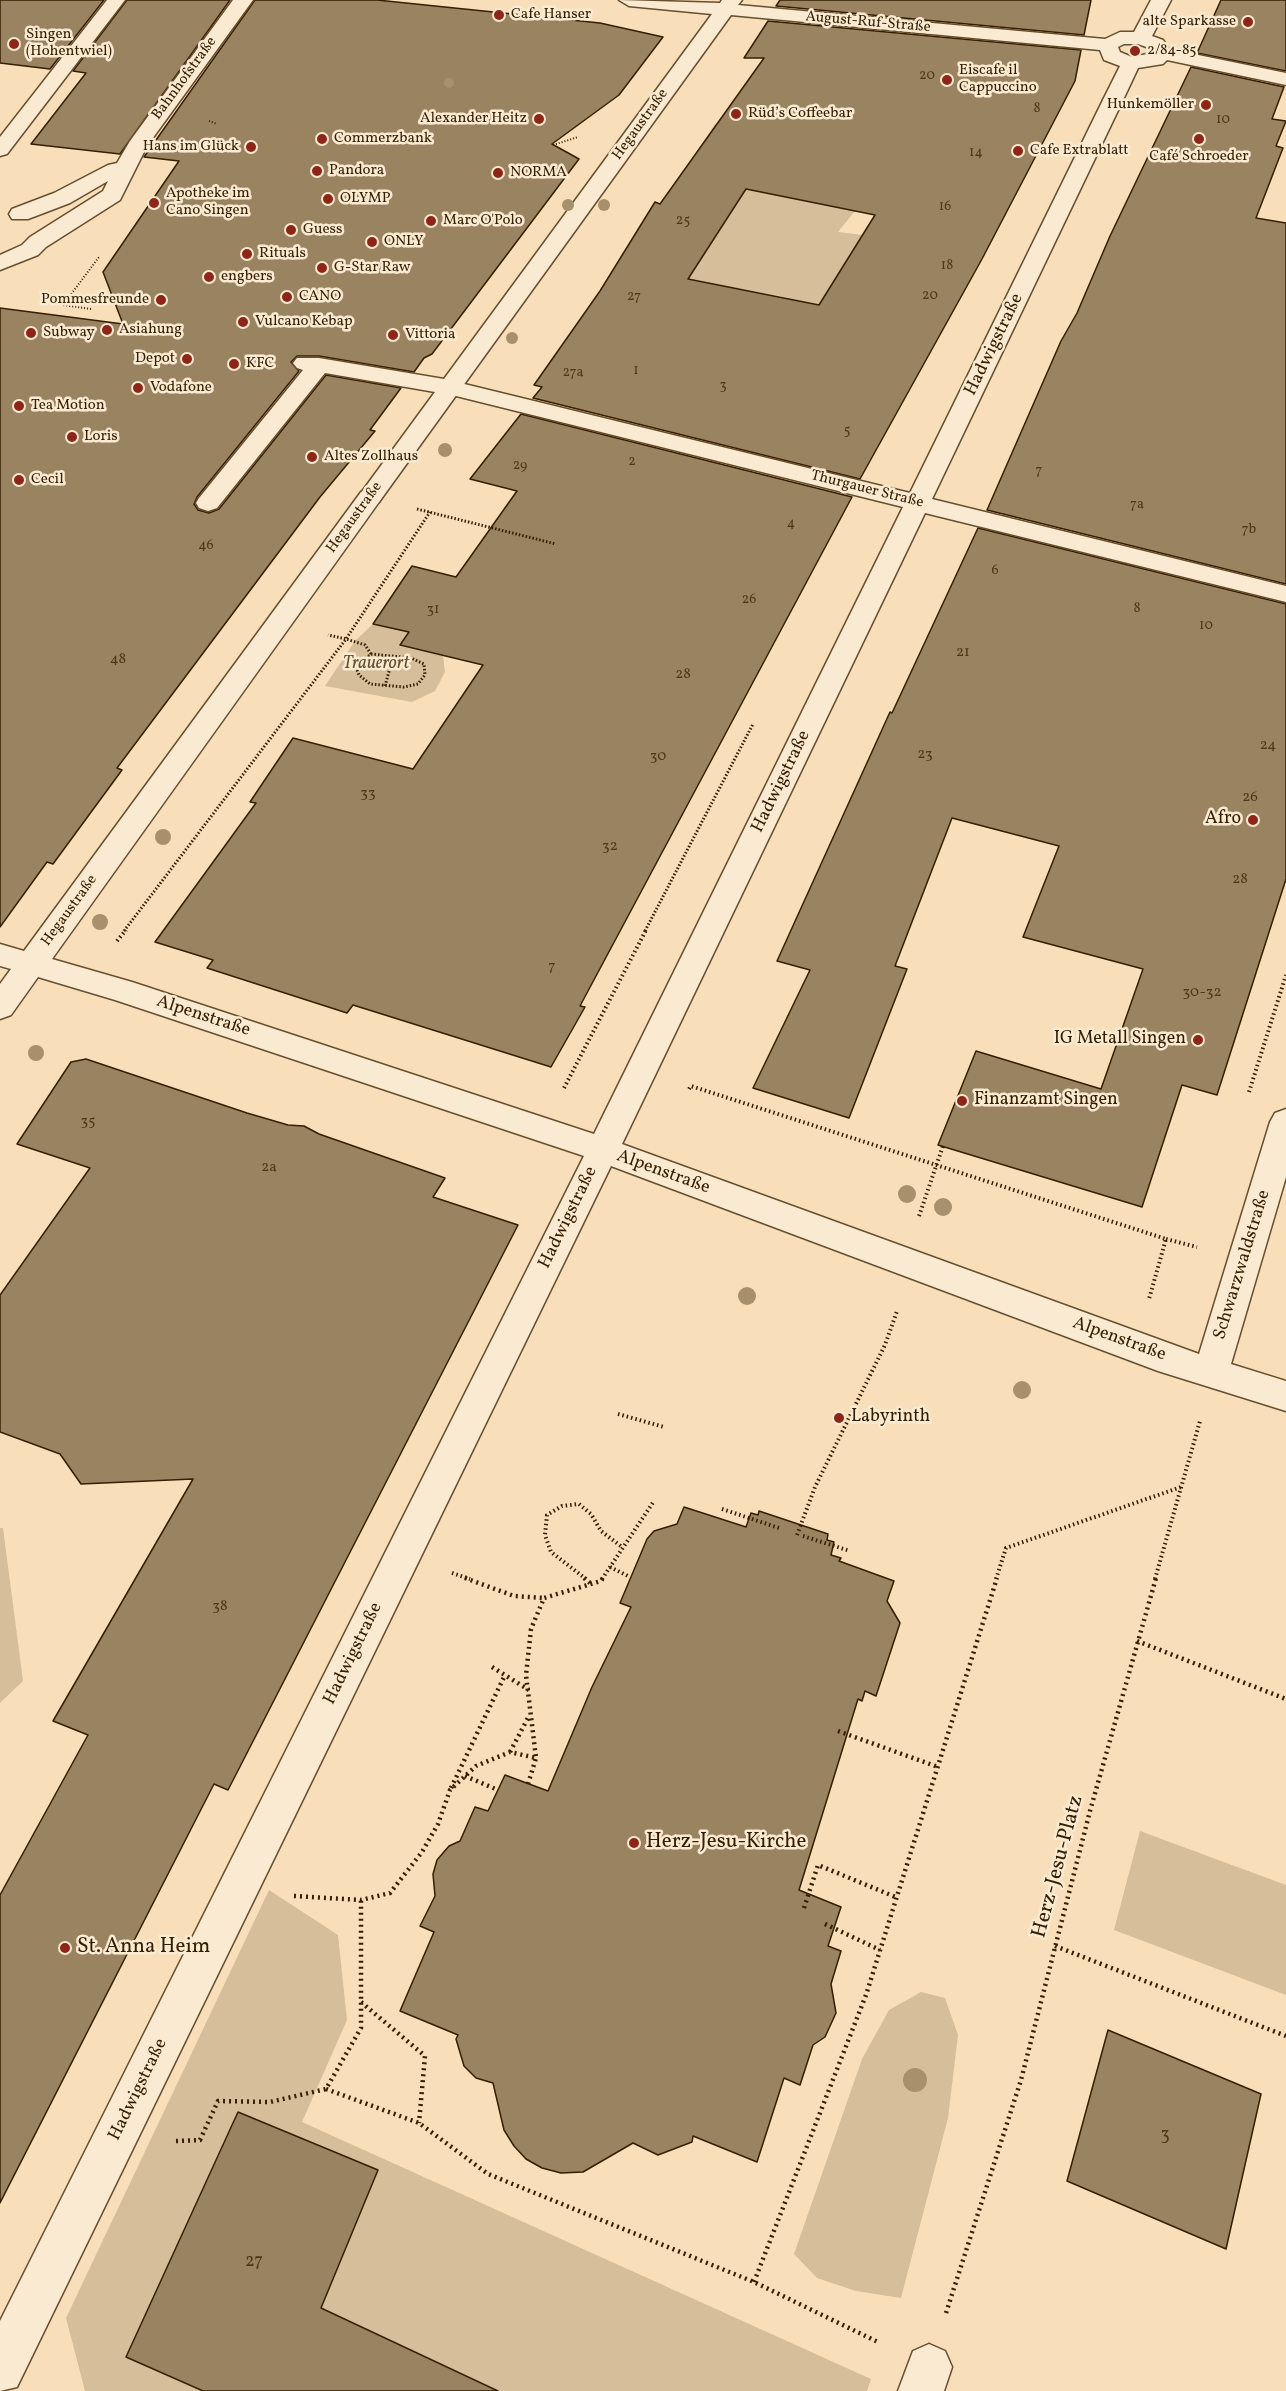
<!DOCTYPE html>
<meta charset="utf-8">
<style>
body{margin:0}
canvas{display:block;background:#f8dfb9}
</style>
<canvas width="1286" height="2391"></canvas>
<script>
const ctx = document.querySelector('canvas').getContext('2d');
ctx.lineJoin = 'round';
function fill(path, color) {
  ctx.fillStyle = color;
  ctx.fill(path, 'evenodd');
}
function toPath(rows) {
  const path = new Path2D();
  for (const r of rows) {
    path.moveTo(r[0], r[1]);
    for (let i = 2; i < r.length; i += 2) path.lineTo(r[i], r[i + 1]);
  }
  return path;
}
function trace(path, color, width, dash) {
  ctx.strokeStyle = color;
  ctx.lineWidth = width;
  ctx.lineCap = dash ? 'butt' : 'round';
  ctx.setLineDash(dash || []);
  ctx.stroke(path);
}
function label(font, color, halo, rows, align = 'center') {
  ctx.font = font + ' Vollkorn,serif';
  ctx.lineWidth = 5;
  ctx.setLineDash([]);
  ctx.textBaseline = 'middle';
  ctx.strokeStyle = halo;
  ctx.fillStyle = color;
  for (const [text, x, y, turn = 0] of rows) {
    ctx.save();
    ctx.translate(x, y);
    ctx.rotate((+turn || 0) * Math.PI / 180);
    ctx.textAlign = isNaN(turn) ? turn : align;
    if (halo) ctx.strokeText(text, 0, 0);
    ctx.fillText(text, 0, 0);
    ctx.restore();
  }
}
fill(toPath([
 [715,124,846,154,855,211,838,232,864,235,818,306,780,296,622,268,706,237,715,238,722,227,675,185],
 [373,624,409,632,400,646,443,656,445,672,435,691,412,702,325,686,355,641],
 [0,1528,3,1528,23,1681,0,1703],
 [1140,1831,1286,1885,1286,1995,1114,1930],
 [269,1890,338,1935,347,2020,302,2122,871,2379,867,2391,85,2391,66,2318],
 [921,1992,945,1998,958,2035,948,2118,901,2298,856,2291,817,2278,794,2254,862,2059,889,2010]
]), '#d7be9a');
const building = toPath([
 [0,0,104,0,50,69,0,63,0,0],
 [127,0,230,0,120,154,31,144,86,73,73,71,127,0],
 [255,0,377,0,600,23,663,37,619,95,552,144,579,159,432,354,424,358,414,372,319,356,297,356,291,362,299,371,197,497,194,504,198,510,209,513,219,509,326,375,401,388,370,430,375,431,320,497,117,768,122,770,53,864,47,862,0,927,0,308,123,324,103,272,179,161,144,157,255,0],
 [780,0,1091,0,1084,35,776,6,780,0],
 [1221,0,1286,0,1286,71,1197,53,1221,0],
 [768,21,1081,50,1075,81,982,259,860,479,533,398,542,387,534,385,600,291,655,202,660,204,764,58,744,58,768,21],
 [746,189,875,215,819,305,688,279,746,189],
 [1191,67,1284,87,1272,119,1286,121,1276,146,1283,148,1256,218,1286,223,1286,584,987,510,1061,341,1077,313,1110,236,1191,67],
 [521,414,852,497,580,1006,585,1007,551,1067,353,1005,347,1013,207,968,213,960,155,942,256,803,250,802,293,738,413,769,483,665,400,645,409,632,373,624,412,566,456,577,517,491,470,479,521,414],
 [978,528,1286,604,1286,879,1217,1095,1182,1085,1142,1207,938,1145,976,1051,1101,1089,1143,969,1023,937,1059,846,952,818,895,966,907,969,849,1118,753,1088,810,970,777,961,890,712,892,713,978,528],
 [86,1059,247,1113,288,1125,304,1126,319,1134,445,1178,433,1197,518,1225,228,1790,214,1784,0,2203,0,1895,88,1735,53,1721,193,1479,81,1484,60,1454,0,1432,0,1295,90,1168,17,1144,71,1062,86,1059],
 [684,1507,746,1527,751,1513,758,1515,759,1511,828,1534,827,1540,834,1542,831,1555,841,1558,839,1561,894,1581,887,1601,900,1623,876,1696,865,1691,862,1701,858,1699,799,1890,841,1907,828,1946,841,1951,831,1984,836,2013,825,2037,813,2045,800,2085,784,2078,757,2162,693,2136,692,2142,658,2155,633,2143,583,2172,561,2173,542,2168,526,2159,514,2146,504,2130,493,2083,476,2078,464,2066,456,2039,458,2035,400,2011,434,1932,420,1926,435,1896,433,1874,437,1860,449,1846,460,1841,475,1807,488,1811,505,1775,548,1791,592,1687,631,1607,620,1603,647,1539,654,1531,677,1524,684,1507],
 [1108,2030,1261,2094,1226,2249,1067,2181,1108,2030],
 [238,2112,378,2170,321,2308,498,2391,203,2391,126,2357,238,2112]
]);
fill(building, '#9a8360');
trace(building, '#351f00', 1.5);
const service = toPath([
 [107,0,125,0,7,154,0,156,0,137,107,0]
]);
const pedestrian = toPath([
 [619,0,720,3,722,0,742,0,738,5,1105,39,1120,32,1134,32,1151,0,1171,0,1152,36,1163,40,1169,49,1286,73,1286,85,1167,60,1163,64,1138,68,1123,100,1120,104,1113,106,1106,104,1103,100,1120,66,1104,60,1100,50,731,15,379,502,370,505,361,502,358,497,435,392,325,373,217,508,208,511,199,508,196,503,199,498,303,370,297,368,293,363,297,358,319,358,444,379,712,14,629,6,619,0],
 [1124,44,1138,44,1149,48,1152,53,1132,57,1120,52,1118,47,1124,44]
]);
const minor = toPath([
 [1113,94,1120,96,1123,100,932,499,1286,586,1286,602,925,513,622,1144,1199,1354,1270,1122,1275,1113,1286,1109,1286,1177,1231,1364,1286,1381,1286,1411,1158,1371,611,1166,17,2387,0,2391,0,2321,584,1156,115,1000,38,977,11,1015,0,1019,0,984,11,969,0,966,0,944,24,951,361,492,370,489,379,492,382,497,379,502,52,959,132,982,594,1134,903,507,440,392,436,387,440,382,448,380,910,493,1103,100,1106,96,1113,94],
 [929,2344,945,2351,952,2367,944,2391,898,2391,913,2351,929,2344]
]);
const tertiary = toPath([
 [233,0,253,0,147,146,120,200,46,247,38,255,0,270,0,255,22,245,30,237,103,191,108,181,70,203,28,219,12,219,9,214,12,209,54,193,108,165,117,163,130,141,233,0]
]);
trace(service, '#664f2e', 3);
trace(pedestrian, '#664f2e', 3);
trace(minor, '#664f2e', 3);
trace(tertiary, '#664f2e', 3);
trace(toPath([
 [209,121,217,124],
 [553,145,578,137],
 [91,309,63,305,99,257]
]), '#351f00', 2, [1, 2]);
trace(toPath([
 [417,509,556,544],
 [371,654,411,658,424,664,425,675,418,684,404,687,370,684,359,675,356,667,371,654],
 [371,654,365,645,346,639,430,512],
 [385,686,393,657],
 [124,931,346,639,328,635],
 [645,931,753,724]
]), '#351f00', 3, [1.5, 2]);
trace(toPath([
 [117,941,126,930],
 [564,1088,646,930],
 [689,1089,691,1086,1166,1239,1149,1299],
 [1249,1092,1286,975],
 [919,1216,943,1146],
 [1166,1239,1197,1247],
 [618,1414,664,1427],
 [722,1509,779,1528],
 [797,1535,815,1487,885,1345,897,1311],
 [803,1536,850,1551],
 [610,1567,630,1577],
 [452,1573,470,1579],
 [586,1579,551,1552,545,1535,547,1515,562,1506,579,1504,591,1514,601,1531,622,1547],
 [602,1579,654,1501],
 [996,1579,1006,1548,1181,1487],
 [1155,1579,1200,1421]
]), '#351f00', 4, [1.5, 3]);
trace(toPath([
 [465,1578,514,1596,544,1598],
 [584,1578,590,1583],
 [1137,1641,1286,1699],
 [492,1667,529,1690],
 [838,1731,938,1767],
 [510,1752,529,1716],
 [465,1776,498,1790],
 [528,1784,536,1758],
 [451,1788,505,1675],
 [294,1896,361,1900,390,1893,422,1852,438,1824,450,1790,476,1766,510,1752,536,1758,526,1675,531,1629,544,1598,601,1581,603,1578],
 [804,1908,818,1865,898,1898],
 [825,1924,880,1950],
 [1055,1946,1286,2036],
 [361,2002,425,2056,419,2123],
 [326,2089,419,2123,488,2174,754,2282,880,2343],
 [176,2141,200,2140,218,2101,270,2102,326,2089,361,2028,361,1900],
 [754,2282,866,1995,997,1578],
 [946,2313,1021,2080,1090,1811,1156,1578]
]), '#351f00', 4.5, [2, 4]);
fill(service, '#faead2');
fill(pedestrian, '#faead2');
fill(minor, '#faead2');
fill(tertiary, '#faead2');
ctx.fillStyle = '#a8906d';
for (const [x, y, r] of [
 [449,83,5],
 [568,205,6],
 [604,205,6],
 [512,338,6],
 [445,450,7],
 [163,837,8],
 [100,922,8],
 [36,1053,8],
 [907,1194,9],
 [943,1207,9],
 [747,1296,9],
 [1022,1390,9],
 [915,2080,12]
]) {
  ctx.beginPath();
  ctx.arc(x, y, r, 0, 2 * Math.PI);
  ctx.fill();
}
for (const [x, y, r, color] of [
 [499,15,6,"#8f2418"],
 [1248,22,6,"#8f2418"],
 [14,44,6,"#8f2418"],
 [1135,51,6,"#8f2418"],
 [947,80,6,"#8f2418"],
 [1206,105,6,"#8f2418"],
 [736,114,6,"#8f2418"],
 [539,119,6,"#8f2418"],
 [322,139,6,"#8f2418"],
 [1199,139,6,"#8f2418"],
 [251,147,6,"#8f2418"],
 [1018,151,6,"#8f2418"],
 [317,171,6,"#8f2418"],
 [498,173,6,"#8f2418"],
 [328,199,6,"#8f2418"],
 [154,203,6,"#8f2418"],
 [431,221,6,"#8f2418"],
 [291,230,6,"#8f2418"],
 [372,242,6,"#8f2418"],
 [247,254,6,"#8f2418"],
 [322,268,6,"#8f2418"],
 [209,277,6,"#8f2418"],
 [287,297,6,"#8f2418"],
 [161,300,6,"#8f2418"],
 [243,322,6,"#8f2418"],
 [107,330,6,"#8f2418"],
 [31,333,6,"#8f2418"],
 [393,335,6,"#8f2418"],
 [187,359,6,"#8f2418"],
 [234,364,6,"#8f2418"],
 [138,388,6,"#8f2418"],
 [19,406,6,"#8f2418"],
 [72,437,6,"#8f2418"],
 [312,457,6,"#8f2418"],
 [19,480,6,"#8f2418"],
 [1253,820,6,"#8f2418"],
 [1198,1040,6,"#8f2418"],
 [962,1101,6,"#8f2418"],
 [839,1418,6,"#8f2418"],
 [634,1843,6,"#8f2418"],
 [65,1948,6,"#8f2418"]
]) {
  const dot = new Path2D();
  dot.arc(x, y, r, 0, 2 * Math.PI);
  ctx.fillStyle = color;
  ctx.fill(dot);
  trace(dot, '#faead2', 2);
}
label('14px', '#4e3818', null, [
 ["20",927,76],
 ["8",1037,109],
 ["10",1223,120],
 ["14",976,153],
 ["16",945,207],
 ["25",683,221],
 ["18",947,266],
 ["20",930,296],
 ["27",634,297],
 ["1",636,371],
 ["27a",573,373],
 ["3",723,386],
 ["5",847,431],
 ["2",632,462],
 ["29",520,466],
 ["7",1039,471],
 ["7a",1137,505],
 ["4",791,524],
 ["7b",1249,530],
 ["46",206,546],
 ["6",995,571],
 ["26",749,600],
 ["8",1137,609],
 ["31",433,610],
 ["10",1206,626]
]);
label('15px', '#351f00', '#faead2', [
 ["Cafe Hanser",511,15],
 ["alte Sparkasse",1236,22,"right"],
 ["Singen",26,35],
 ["(Hohentwiel)",26,52],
 ["2/84-85",1147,51],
 ["Eiscafe il",959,71],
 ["Cappuccino",959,88],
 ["Hunkemöller",1194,105,"right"],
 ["Rüd’s Coffeebar",748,114],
 ["Alexander Heitz",527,119,"right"],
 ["Commerzbank",334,139],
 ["Hans im Glück",239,147,"right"],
 ["Cafe Extrablatt",1030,151],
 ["Café Schroeder",1199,157,"center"],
 ["Pandora",329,171],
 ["NORMA",510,173],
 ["Apotheke im",166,194],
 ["Cano Singen",166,211],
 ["OLYMP",340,199],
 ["Marc O'Polo",443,221],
 ["Guess",303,230],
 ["ONLY",384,242],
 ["Rituals",259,254],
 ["G-Star Raw",334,268],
 ["engbers",221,277],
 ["CANO",299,297],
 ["Pommesfreunde",149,300,"right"],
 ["Vulcano Kebap",255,322],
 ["Asiahung",119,330],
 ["Subway",43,333],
 ["Vittoria",405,335],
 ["Depot",175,359,"right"],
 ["KFC",246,364],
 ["Vodafone",150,388],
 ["Tea Motion",31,406],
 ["Loris",84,437],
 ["Altes Zollhaus",324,457],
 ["Cecil",31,480]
], 'left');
label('15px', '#351f00', '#faead2', [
 ["August-Ruf-Straße",868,23,5],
 ["Bahnhofstraße",185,79,-54],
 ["Hegaustraße",641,125,-54],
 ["Thurgauer Straße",867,490,14],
 ["Hegaustraße",355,518,-54],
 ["Hegaustraße",70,911,-54]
]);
label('15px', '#4e3818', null, [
 ["21",963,653],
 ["48",118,660],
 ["28",683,675],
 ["24",1268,746],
 ["23",925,755],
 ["30",658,757],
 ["33",368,794],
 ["26",1250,798],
 ["32",610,847],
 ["28",1240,880],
 ["7",552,967],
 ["30-32",1202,993],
 ["35",88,1122],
 ["2a",269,1168],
 ["38",220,1607]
]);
label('18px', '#351f00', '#faead2', [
 ["Hadwigstraße",995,345,-64],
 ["Hadwigstraße",782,782,-64],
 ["Alpenstraße",203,1017,18],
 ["Alpenstraße",663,1173,20],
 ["Hadwigstraße",569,1218,-64],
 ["Schwarzwaldstraße",1243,1265,-73],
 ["Alpenstraße",1119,1340,20],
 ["Hadwigstraße",354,1654,-64],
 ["Hadwigstraße",139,2090,-64]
]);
label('italic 18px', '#664f2e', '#faead2', [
 ["Trauerort",376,665]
]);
label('18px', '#351f00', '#faead2', [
 ["Afro",1241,820],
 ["IG Metall Singen",1186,1040],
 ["Finanzamt Singen",974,1101,"left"],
 ["Labyrinth",851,1418,"left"]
], 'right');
label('18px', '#4e3818', null, [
 ["3",1165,2137],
 ["27",254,2263]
]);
label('21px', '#351f00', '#faead2', [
 ["Herz-Jesu-Kirche",646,1843],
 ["St. Anna Heim",77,1948]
], 'left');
label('21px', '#351f00', '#faead2', [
 ["Herz-Jesu-Platz",1059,1867,-75]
]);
</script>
